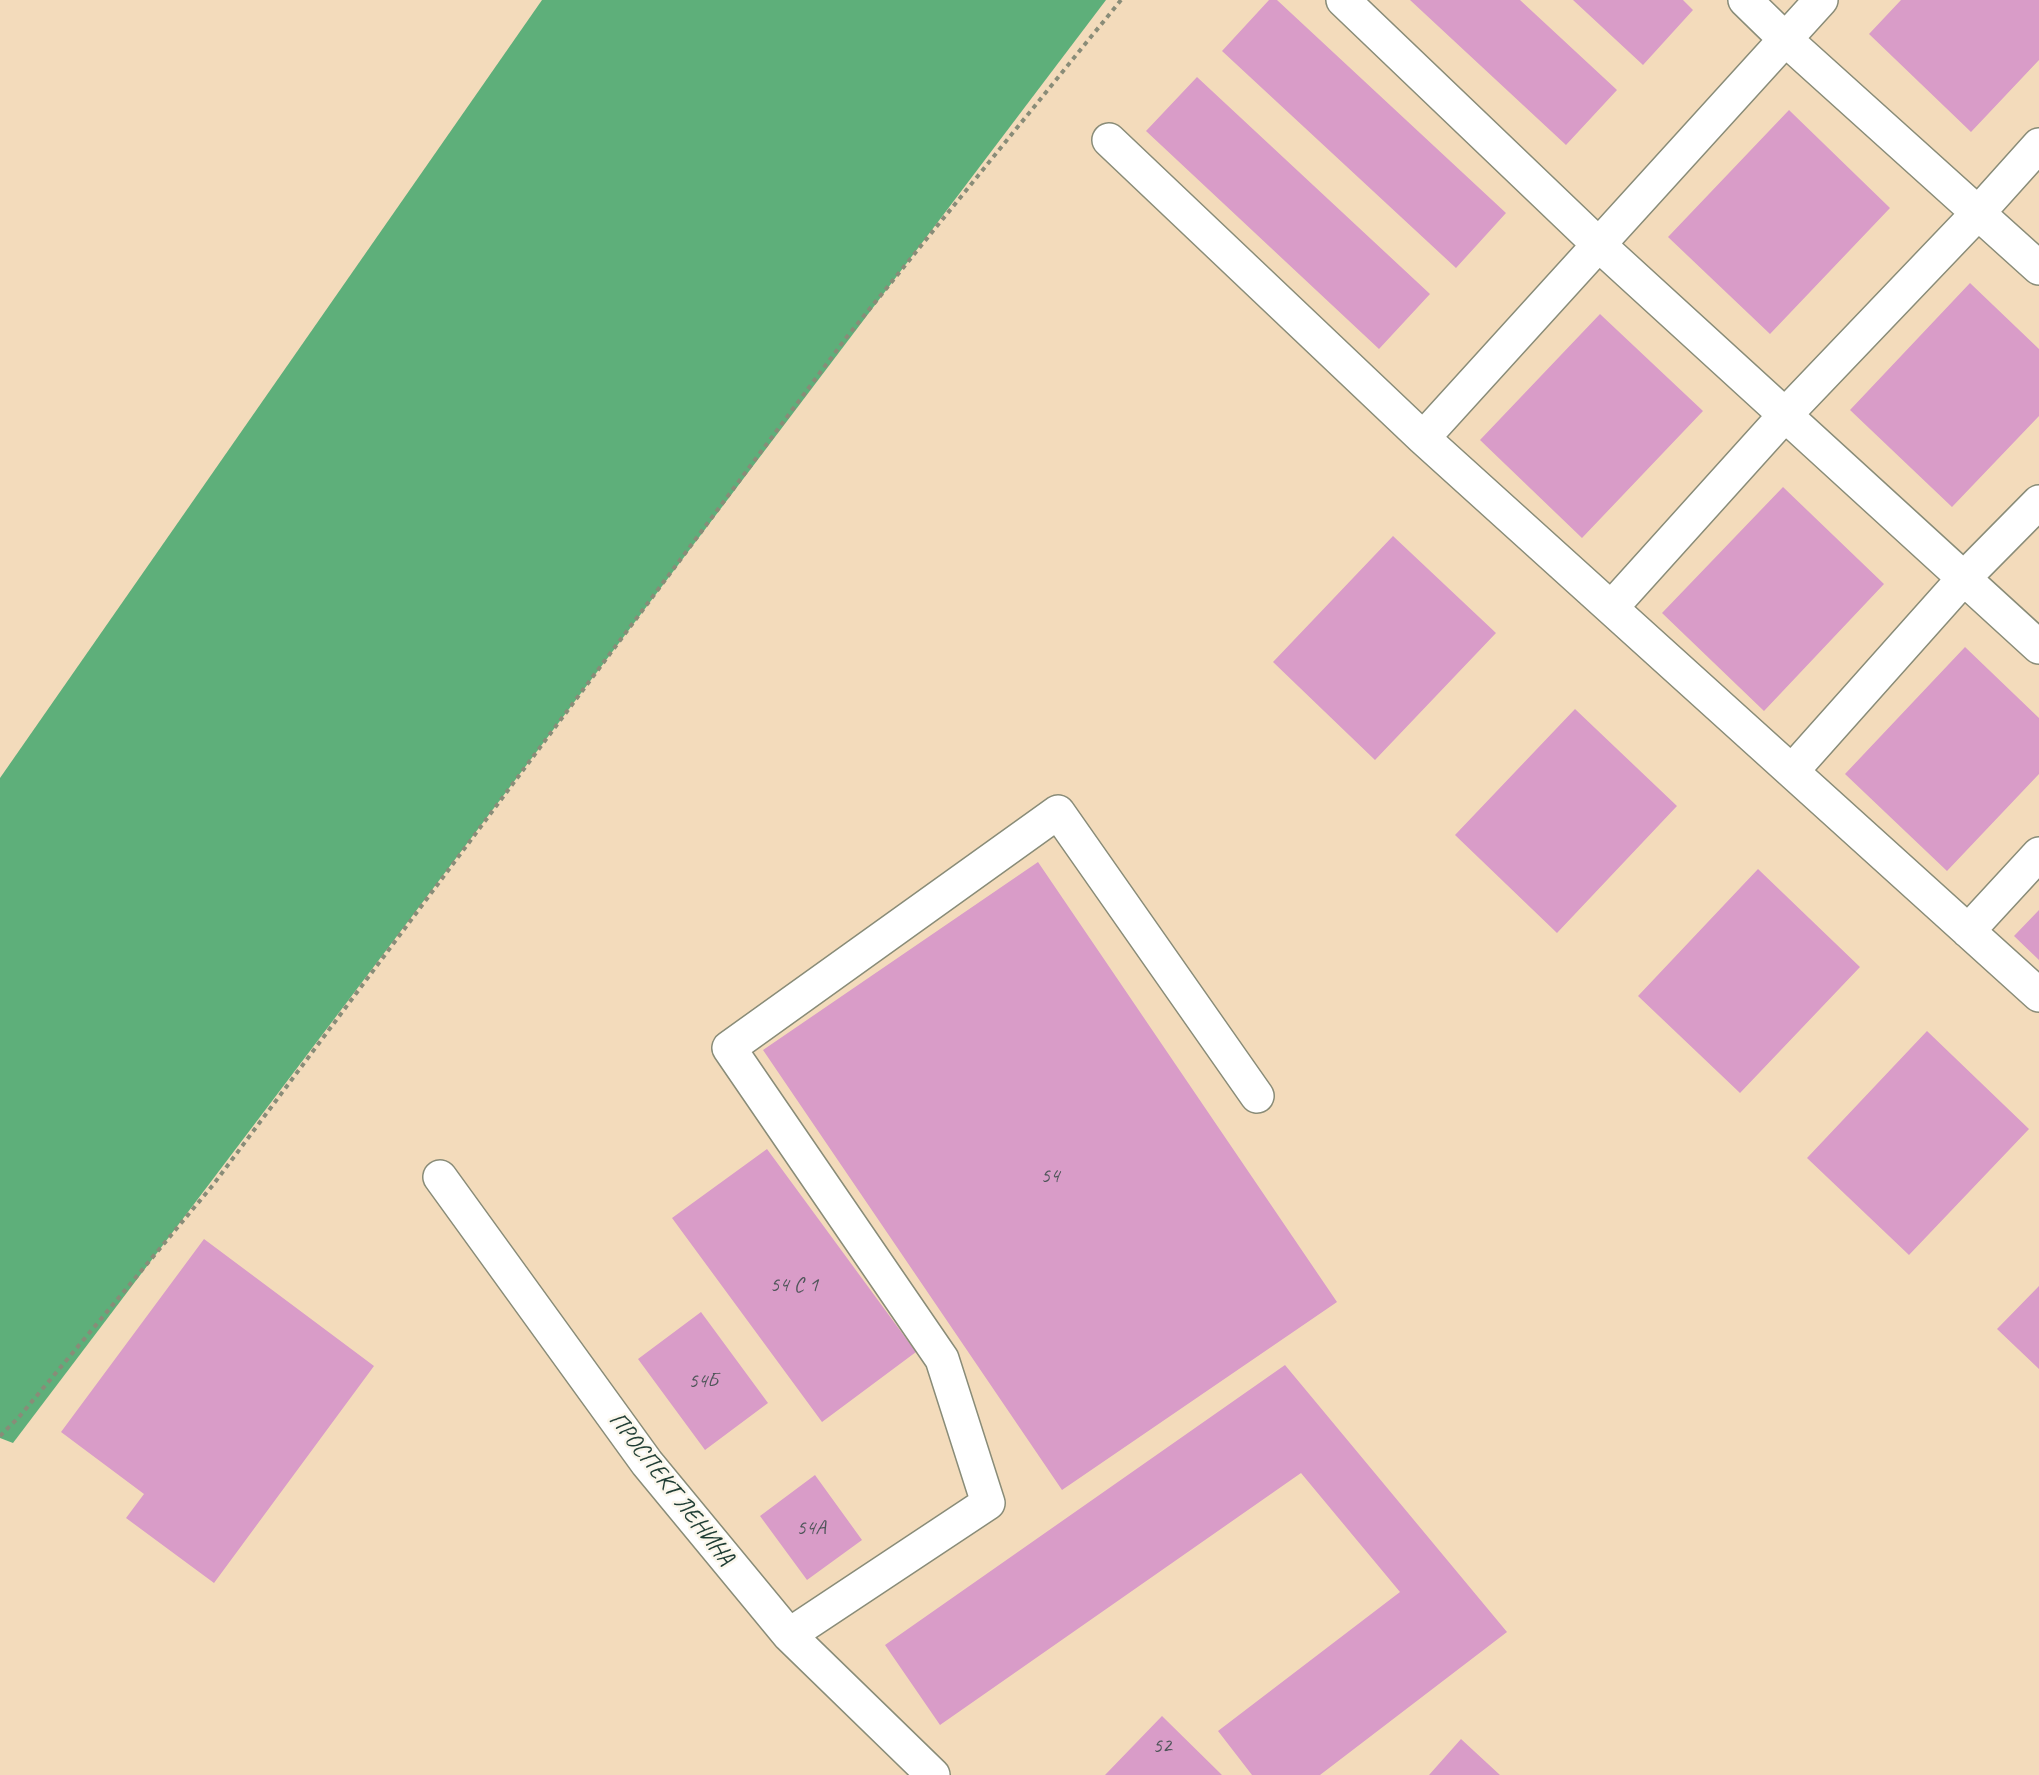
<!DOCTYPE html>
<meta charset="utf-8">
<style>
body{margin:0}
canvas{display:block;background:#f3dbbb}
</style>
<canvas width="2039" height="1775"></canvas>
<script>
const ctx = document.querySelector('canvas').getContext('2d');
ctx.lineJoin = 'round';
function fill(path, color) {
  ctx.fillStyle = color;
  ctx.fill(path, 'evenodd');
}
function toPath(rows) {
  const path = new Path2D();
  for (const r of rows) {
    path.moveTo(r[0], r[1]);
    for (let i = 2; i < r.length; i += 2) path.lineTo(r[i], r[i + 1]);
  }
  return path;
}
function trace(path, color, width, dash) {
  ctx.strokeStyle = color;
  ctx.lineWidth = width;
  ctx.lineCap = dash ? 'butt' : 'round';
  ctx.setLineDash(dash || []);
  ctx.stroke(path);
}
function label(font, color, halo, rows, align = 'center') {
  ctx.font = font + ' Caveat,sans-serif';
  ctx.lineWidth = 5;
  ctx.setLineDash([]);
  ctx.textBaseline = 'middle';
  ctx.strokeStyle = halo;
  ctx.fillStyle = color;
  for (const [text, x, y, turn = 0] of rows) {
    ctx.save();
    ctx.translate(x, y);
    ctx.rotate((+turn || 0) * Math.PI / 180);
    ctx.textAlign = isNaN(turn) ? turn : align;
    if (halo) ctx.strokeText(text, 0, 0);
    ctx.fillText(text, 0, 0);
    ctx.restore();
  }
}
fill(toPath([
 [542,0,1106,0,13,1443,0,1438,0,778]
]), '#5eaf7a');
fill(toPath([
 [1269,0,1277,0,1506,213,1456,268,1222,51],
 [1410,0,1520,0,1617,90,1566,145],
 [1573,0,1683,0,1693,10,1643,65],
 [1901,0,2039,0,2039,60,1971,132,1869,34],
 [1197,77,1430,294,1379,349,1146,131],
 [1789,110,1890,208,1770,334,1668,237],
 [1970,283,2039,349,2039,416,1952,507,1850,410],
 [1600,314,1703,411,1582,538,1480,440],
 [1783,487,1884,584,1764,711,1662,613],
 [1393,536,1496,633,1375,760,1273,662],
 [1965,647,2039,718,2039,774,1947,871,1845,774],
 [1575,709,1677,806,1557,933,1455,835],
 [1038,862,1337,1302,1062,1490,763,1050],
 [1758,869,1860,967,1740,1093,1638,996],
 [2039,910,2039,960,2014,936],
 [1927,1031,2029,1129,1909,1255,1807,1158],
 [767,1149,916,1352,822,1422,672,1218],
 [204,1239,374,1366,214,1583,126,1518,144,1494,61,1432],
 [2039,1286,2039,1369,1997,1329],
 [701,1312,768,1403,705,1450,638,1359],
 [1285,1365,1507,1632,1320,1775,1252,1775,1218,1731,1400,1592,1301,1473,940,1725,885,1645],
 [815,1475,862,1540,807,1580,760,1516],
 [1162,1716,1222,1775,1105,1775],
 [1461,1739,1500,1775,1429,1775]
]), '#d99cc8');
const minor = toPath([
 [1343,0,1598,244,2039,647],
 [1745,0,1785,39,2039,268],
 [1109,140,1423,438,2039,995],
 [1423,438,1821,0],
 [1611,608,1785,415,1978,213,2039,145],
 [1792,771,1964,578,2039,502],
 [1968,931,2039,854],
 [440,1177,647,1463,789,1635,933,1775],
 [789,1635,988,1503,942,1359,729,1048,1058,812,1257,1096]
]);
trace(minor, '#898c78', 36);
trace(toPath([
 [0,1436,19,1417,213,1185,846,338,1121,0]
]), '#898c78', 4, [4.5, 4.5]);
trace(minor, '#fff', 33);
label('21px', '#4e5559', null, [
 ["54",1050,1176],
 ["54 С 1",794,1285],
 ["54Б",703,1381],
 ["54А",811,1528],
 ["52",1162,1746]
]);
label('24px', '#1f3d34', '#fbf7ec', [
 ["ПРОСПЕКТ ЛЕНИНА",671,1489,52]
]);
</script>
